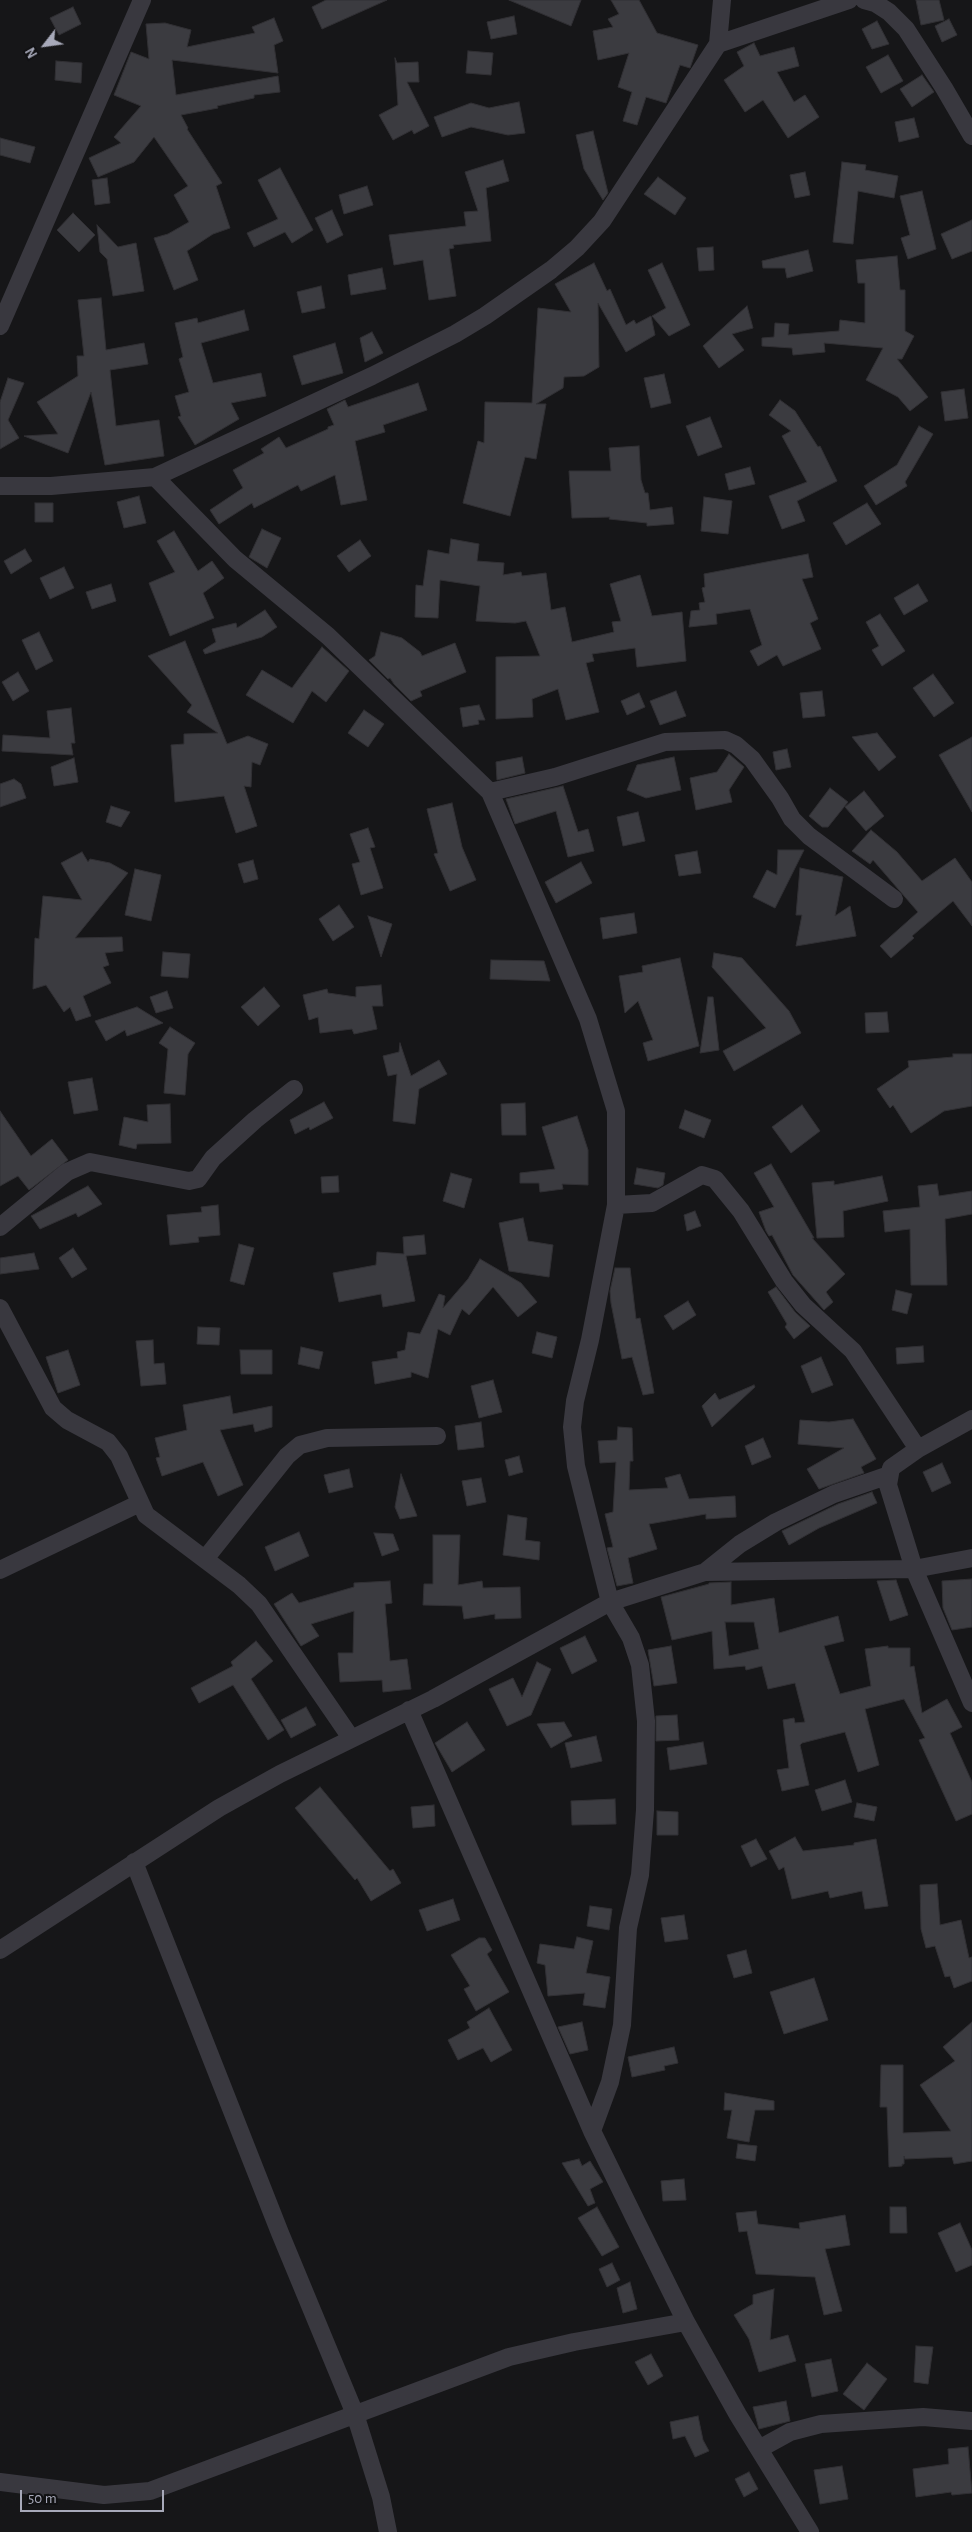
<!DOCTYPE html>
<style>
body{margin:0}
#map{position:relative;width:972px;height:2532px;overflow:hidden;background:#161618;font-family:"Alegreya Sans",sans-serif}
canvas{display:block}
.north{position:absolute;left:20px;top:20px;width:50px;height:50px;-webkit-text-stroke:4px #111113;paint-order:stroke;rotate:240deg;font-size:14px;font-weight:700;line-height:20px;text-align:center;color:#a7a9b9}
.north::after{content:'';display:block;margin:auto;width:18px;height:22px;background:#a7a9b9;clip-path:polygon(50% 0,100% 100%,50% 72%,0 100%)}
.scale{position:absolute;left:20px;top:2490px;width:144px;height:22px;box-sizing:border-box;border:2px solid #a7a9b9;border-top:0;padding-left:6px;font-size:15px;line-height:18px;white-space:nowrap;color:#a7a9b9;-webkit-text-stroke:4px #111113;paint-order:stroke}
</style>
<div id="map">
<canvas width="972" height="2532"></canvas>
<div class="north">N</div>
<div class="scale">50 m</div>
</div>
<script>
const ctx = document.querySelector('canvas').getContext('2d');
ctx.lineJoin = 'round';
function fill(path, color) {
  ctx.fillStyle = color;
  ctx.fill(path, 'evenodd');
}
function toPath(rows) {
  const path = new Path2D();
  for (const r of rows) {
    path.moveTo(r[0], r[1]);
    for (let i = 2; i < r.length; i += 2) path.lineTo(r[i], r[i + 1]);
  }
  return path;
}
function trace(path, color, width, dash) {
  ctx.strokeStyle = color;
  ctx.lineWidth = width;
  ctx.lineCap = dash ? 'butt' : 'round';
  ctx.setLineDash(dash || []);
  ctx.stroke(path);
}
const building = toPath([
 [326,0,387,0,322,29,312,7,326,0],
 [509,0,581,0,571,26,509,0],
 [611,0,639,0,657,33,698,45,690,68,680,65,666,103,646,97,637,125,623,121,632,92,618,87,629,53,598,60,593,31,613,27,608,19,619,14,611,0],
 [916,0,939,0,944,20,921,25,916,0],
 [73,7,81,24,59,35,50,18,73,7],
 [514,16,517,34,491,39,487,22,514,16],
 [274,18,283,41,274,45,278,73,172,60,176,95,278,76,280,92,254,95,254,98,217,106,218,108,181,115,188,128,187,129,222,183,216,186,230,228,213,234,187,251,198,280,174,290,154,238,168,234,189,222,174,195,188,186,154,137,134,162,98,177,89,158,121,143,114,137,141,106,114,95,131,52,149,59,146,24,165,23,191,30,187,47,255,33,252,27,274,18],
 [949,19,957,35,942,42,935,26,949,19],
 [877,21,889,44,872,49,862,29,877,21],
 [754,43,760,56,794,47,799,66,777,72,794,102,805,95,819,117,788,138,763,100,745,112,724,80,744,66,737,52,754,43],
 [468,51,493,53,491,75,466,73,468,51],
 [888,55,903,81,881,93,866,67,888,55],
 [395,58,397,63,418,62,419,82,407,82,429,126,414,134,412,130,393,140,379,115,398,105,395,58],
 [56,61,82,63,81,83,55,80,56,61],
 [922,75,934,92,912,107,900,89,922,75],
 [519,102,525,133,508,135,471,127,442,137,434,117,471,103,489,108,519,102],
 [914,118,919,137,899,142,895,122,914,118],
 [593,131,608,193,603,200,584,169,576,135,593,131],
 [0,138,35,147,30,163,0,155,0,138],
 [503,160,509,181,486,188,491,241,453,245,454,248,449,249,456,296,429,300,423,260,394,265,389,235,466,226,464,212,478,211,465,172,503,160],
 [842,162,866,165,865,170,898,176,894,198,858,191,853,244,833,242,842,162],
 [280,168,313,230,292,243,285,232,254,247,247,233,278,219,258,180,280,168],
 [805,172,810,195,795,198,790,175,805,172],
 [658,177,686,198,675,215,644,194,658,177],
 [107,178,110,203,95,205,92,180,107,178],
 [367,186,373,205,344,214,339,195,367,186],
 [922,191,936,249,908,259,901,238,910,235,900,196,922,191],
 [332,210,343,235,327,243,315,218,332,210],
 [73,213,95,235,79,252,57,230,73,213],
 [972,220,972,251,952,259,941,234,972,220],
 [97,225,118,247,136,243,144,291,113,296,107,259,100,252,97,225],
 [713,247,714,270,699,271,697,248,713,247],
 [808,250,813,271,787,278,785,268,763,268,762,261,808,250],
 [897,256,900,290,905,290,905,331,914,336,902,359,897,359,928,397,910,411,898,397,866,380,883,348,824,343,825,352,793,355,792,348,762,346,762,338,774,337,775,323,789,324,788,335,839,331,840,320,865,323,865,283,858,283,856,260,897,256],
 [594,263,607,291,610,289,626,325,634,320,636,324,651,316,655,335,626,352,598,303,599,367,584,376,564,377,563,388,536,404,546,404,536,459,525,457,510,516,463,503,478,441,484,443,485,402,532,403,538,308,571,312,555,284,594,263],
 [662,263,690,325,669,336,652,316,666,308,648,270,662,263],
 [382,268,386,289,351,295,348,275,382,268],
 [321,286,325,308,302,313,297,292,321,286],
 [101,298,106,350,144,343,148,364,110,370,116,426,159,420,164,456,105,465,91,392,68,453,24,436,58,434,37,402,78,376,77,356,84,356,78,300,101,298],
 [747,306,753,328,732,334,744,350,719,368,703,346,747,306],
 [244,310,249,330,201,343,213,383,261,373,266,396,231,403,239,419,195,445,178,417,181,416,175,396,189,392,179,359,183,357,175,323,197,318,198,323,244,310],
 [372,332,383,353,365,362,360,338,372,332],
 [335,343,343,373,302,385,293,356,335,343],
 [664,374,671,403,651,408,644,378,664,374],
 [8,378,24,383,8,420,19,438,0,449,0,402,8,378],
 [418,383,427,410,383,425,385,432,355,441,367,500,341,505,335,475,301,491,298,485,254,508,252,503,219,524,210,510,243,488,233,470,264,453,261,449,279,437,286,448,328,429,328,427,334,425,327,409,345,400,348,407,418,383],
 [964,389,968,418,945,421,941,392,964,389],
 [780,400,795,411,818,447,820,446,837,481,797,501,805,521,782,529,769,496,807,482,782,436,791,431,769,415,780,400],
 [710,417,722,447,698,456,686,426,710,417],
 [919,426,933,434,905,482,907,486,876,505,864,486,897,465,919,426],
 [639,446,641,480,645,493,648,493,650,510,672,507,674,524,647,526,647,523,609,519,610,517,572,518,569,471,611,471,609,448,639,446],
 [750,467,755,484,729,490,725,474,750,467],
 [139,496,146,523,124,528,117,502,139,496],
 [704,497,732,501,728,534,701,531,704,497],
 [35,503,53,503,53,522,35,522,35,503],
 [867,503,881,524,846,545,833,523,867,503],
 [262,529,281,538,267,568,249,557,262,529],
 [174,531,198,571,212,561,224,578,203,593,214,618,170,636,149,583,175,572,157,541,174,531],
 [451,539,479,544,477,561,504,563,503,575,521,572,522,576,546,573,551,610,565,607,572,642,614,632,612,622,621,621,610,584,640,575,652,616,682,612,686,661,637,667,635,648,592,654,594,661,586,663,599,712,566,720,558,689,532,699,533,717,496,719,496,657,540,656,526,621,515,623,476,621,480,586,440,580,438,618,415,617,416,585,423,586,428,550,449,554,451,539],
 [360,540,371,556,349,572,337,556,360,540],
 [25,549,32,561,11,574,4,561,25,549],
 [808,554,813,577,802,579,818,619,810,623,821,649,783,666,777,655,758,666,750,651,762,645,750,609,716,614,717,624,689,627,691,611,700,610,699,603,705,602,702,588,705,587,704,574,808,554],
 [64,567,74,588,50,599,40,578,64,567],
 [111,584,116,601,92,609,86,592,111,584],
 [918,584,928,601,904,615,894,598,918,584],
 [265,610,277,627,262,637,205,654,203,650,216,642,212,629,236,623,237,628,265,610],
 [880,614,905,651,882,666,872,650,879,646,866,622,880,614],
 [39,632,53,661,36,670,22,640,39,632],
 [381,632,402,638,420,652,422,656,455,643,466,672,420,691,422,696,411,701,394,684,390,678,388,679,369,660,375,656,381,632],
 [185,641,227,744,248,736,268,744,260,765,252,762,251,787,244,786,257,826,236,833,224,796,175,802,171,745,184,744,184,734,218,733,187,712,192,705,148,656,185,641],
 [322,647,349,671,326,702,312,691,293,723,246,695,262,670,292,688,322,647],
 [18,672,29,691,13,701,2,682,18,672],
 [933,674,954,703,934,717,913,688,933,674],
 [676,691,686,716,660,725,650,701,676,691],
 [822,691,825,716,803,718,800,693,822,691],
 [639,693,645,707,627,715,621,701,639,693],
 [479,705,485,720,478,720,479,724,463,727,460,708,479,705],
 [71,708,75,743,71,743,73,755,2,751,3,735,50,738,47,711,71,708],
 [364,710,384,724,368,747,348,733,364,710],
 [877,733,896,757,879,771,852,737,877,733],
 [972,737,972,812,939,755,972,737],
 [787,749,791,767,776,770,773,752,787,749],
 [729,754,744,767,729,790,732,802,696,810,690,778,717,772,729,754],
 [522,757,525,773,497,780,496,762,522,757],
 [674,757,681,790,646,798,627,790,637,765,674,757],
 [74,758,78,782,54,786,51,767,74,758],
 [14,779,21,784,26,798,0,807,0,784,14,779],
 [563,786,578,832,588,829,594,851,568,857,556,811,515,824,506,799,563,786],
 [830,788,848,802,828,827,822,827,809,816,830,788],
 [864,791,884,816,866,831,845,807,864,791],
 [452,803,462,847,476,880,450,891,434,854,438,853,427,809,452,803],
 [111,806,130,812,121,827,106,822,111,806],
 [638,812,645,841,623,846,617,817,638,812],
 [368,828,375,847,370,848,383,888,361,895,352,864,360,862,350,834,368,828],
 [871,830,897,852,922,881,955,858,972,882,972,926,953,901,912,936,914,938,891,958,880,946,918,912,873,860,870,864,852,851,871,830],
 [778,850,804,850,775,908,753,897,767,870,777,875,778,850],
 [697,851,701,873,679,876,675,855,697,851],
 [82,852,88,862,90,859,110,863,128,873,75,938,122,937,123,951,105,953,109,965,103,967,111,983,83,996,91,1016,76,1021,70,1007,64,1012,46,985,33,989,35,938,39,939,43,896,82,900,61,863,82,852],
 [253,860,258,879,244,883,238,864,253,860],
 [581,862,592,883,556,903,545,882,581,862],
 [800,868,843,877,835,916,850,906,856,936,796,946,802,915,796,915,800,868],
 [135,869,161,875,151,921,125,915,135,869],
 [339,905,354,927,333,941,319,919,339,905],
 [634,913,637,933,603,939,600,918,634,913],
 [368,916,392,924,381,957,368,916],
 [163,952,190,954,188,978,161,976,163,952],
 [714,953,742,958,789,1011,801,1033,734,1071,723,1051,766,1028,712,967,714,953],
 [680,958,699,1046,648,1061,643,1043,653,1040,638,1001,625,1013,619,976,643,972,642,966,680,958],
 [491,960,544,961,550,981,490,979,491,960],
 [381,985,383,1006,372,1006,377,1029,354,1034,352,1029,320,1033,318,1017,309,1020,303,995,327,989,328,993,356,997,356,987,381,985],
 [264,987,280,1006,258,1026,241,1007,264,987],
 [167,991,173,1008,156,1013,150,997,167,991],
 [708,997,713,997,719,1050,700,1053,708,997],
 [137,1007,163,1023,127,1036,125,1030,106,1041,95,1021,137,1007],
 [887,1012,889,1032,866,1033,865,1013,887,1012],
 [170,1027,195,1043,188,1054,185,1095,164,1093,168,1049,159,1043,170,1027],
 [400,1043,411,1076,439,1060,447,1074,419,1089,415,1124,393,1121,397,1074,388,1076,383,1056,399,1052,400,1043],
 [953,1054,972,1054,972,1106,944,1111,911,1133,893,1105,890,1108,877,1089,909,1067,908,1061,953,1057,953,1054],
 [92,1078,98,1110,74,1114,68,1082,92,1078],
 [324,1102,333,1118,310,1130,309,1127,295,1134,290,1120,324,1102],
 [525,1103,526,1135,502,1135,501,1104,525,1103],
 [170,1104,171,1143,137,1144,136,1149,119,1145,124,1117,148,1122,147,1105,170,1104],
 [802,1105,820,1131,791,1153,772,1127,802,1105],
 [685,1110,711,1120,704,1138,679,1128,685,1110],
 [0,1111,31,1156,52,1139,68,1160,29,1190,18,1176,0,1186,0,1111],
 [577,1116,588,1150,588,1185,562,1184,563,1189,540,1192,539,1183,520,1183,520,1173,555,1169,542,1127,577,1116],
 [771,1164,814,1238,812,1238,845,1274,826,1292,833,1302,824,1310,793,1275,772,1235,769,1236,766,1231,759,1212,774,1207,754,1173,771,1164],
 [637,1168,665,1173,663,1185,658,1188,634,1184,637,1168],
 [451,1173,472,1179,464,1208,443,1201,451,1173],
 [338,1176,339,1192,322,1193,321,1177,338,1176],
 [882,1176,888,1201,843,1211,844,1237,817,1238,812,1183,834,1181,834,1185,882,1176],
 [937,1184,939,1196,972,1191,972,1214,945,1219,947,1285,911,1285,910,1229,885,1232,883,1211,920,1207,918,1186,937,1184],
 [88,1186,102,1204,78,1217,76,1213,40,1229,31,1216,88,1186],
 [218,1205,220,1235,198,1237,199,1242,170,1245,167,1215,202,1212,201,1207,218,1205],
 [695,1211,701,1226,687,1231,684,1215,695,1211],
 [523,1218,528,1241,553,1245,549,1277,509,1271,499,1223,523,1218],
 [424,1235,426,1254,406,1256,415,1301,383,1307,381,1294,339,1302,333,1273,376,1265,377,1252,404,1254,403,1237,424,1235],
 [239,1244,254,1248,244,1285,230,1281,239,1244],
 [73,1248,87,1269,72,1278,59,1258,73,1248],
 [34,1253,39,1269,0,1274,0,1258,34,1253],
 [480,1259,521,1283,537,1302,518,1317,493,1287,469,1315,462,1309,450,1335,438,1329,428,1378,411,1372,411,1377,375,1384,372,1362,398,1358,397,1352,405,1350,408,1332,420,1334,439,1294,445,1296,443,1308,468,1279,480,1259],
 [615,1268,630,1268,636,1319,640,1318,654,1393,643,1395,632,1357,622,1359,611,1303,610,1291,615,1268],
 [776,1287,795,1312,810,1326,794,1339,785,1327,787,1324,768,1292,776,1287],
 [896,1290,912,1294,907,1314,892,1310,896,1290],
 [688,1301,696,1315,673,1330,664,1316,688,1301],
 [198,1327,220,1328,219,1345,197,1344,198,1327],
 [537,1332,557,1337,552,1358,532,1353,537,1332],
 [153,1340,154,1364,164,1363,166,1384,141,1386,136,1341,153,1340],
 [923,1346,924,1362,897,1364,896,1348,923,1346],
 [301,1347,323,1352,319,1369,298,1364,301,1347],
 [68,1350,80,1385,58,1393,46,1357,68,1350],
 [240,1350,272,1350,272,1374,241,1374,240,1350],
 [821,1357,833,1385,812,1393,801,1366,821,1357],
 [493,1380,502,1412,479,1418,471,1386,493,1380],
 [754,1385,755,1387,712,1427,702,1406,715,1393,719,1400,754,1385],
 [230,1396,233,1414,272,1406,272,1427,255,1432,253,1424,220,1430,243,1485,218,1496,203,1462,162,1476,156,1458,160,1457,155,1438,187,1430,183,1405,230,1396],
 [853,1419,876,1459,861,1467,864,1473,819,1489,807,1469,844,1448,798,1444,800,1420,829,1422,853,1419],
 [481,1422,484,1447,458,1450,455,1426,481,1422],
 [618,1427,632,1428,633,1461,630,1461,629,1490,668,1488,665,1478,680,1474,689,1499,735,1496,736,1517,706,1519,706,1514,649,1524,657,1549,628,1558,633,1583,617,1586,607,1548,613,1547,605,1514,613,1512,616,1462,600,1463,598,1441,617,1440,618,1427],
 [763,1438,771,1457,752,1465,745,1446,763,1438],
 [519,1456,523,1472,509,1476,505,1460,519,1456],
 [942,1463,951,1483,932,1492,923,1472,942,1463],
 [349,1469,353,1487,329,1493,324,1475,349,1469],
 [401,1474,417,1516,400,1519,395,1507,401,1474],
 [481,1478,486,1502,467,1506,462,1481,481,1478],
 [872,1492,877,1503,819,1528,789,1545,782,1531,838,1504,872,1492],
 [508,1515,527,1518,525,1540,540,1542,539,1560,503,1555,508,1515],
 [299,1532,309,1556,275,1571,265,1547,299,1532],
 [374,1533,393,1534,399,1550,382,1556,374,1533],
 [433,1535,460,1535,458,1585,482,1581,483,1588,520,1587,521,1618,495,1619,495,1614,464,1619,462,1606,423,1605,424,1584,433,1584,433,1535],
 [972,1579,972,1627,952,1630,943,1608,942,1581,972,1579],
 [896,1580,908,1615,890,1621,877,1581,896,1580],
 [390,1581,392,1603,385,1604,390,1661,407,1659,411,1689,383,1692,382,1680,340,1682,338,1653,353,1653,354,1611,311,1624,319,1636,301,1646,274,1604,292,1593,299,1603,354,1587,354,1583,390,1581],
 [731,1582,731,1605,774,1598,779,1633,838,1616,844,1641,824,1646,840,1694,871,1686,865,1649,888,1646,888,1648,910,1648,910,1667,914,1666,922,1713,947,1699,962,1727,950,1733,972,1782,972,1814,956,1821,919,1740,925,1738,904,1699,865,1709,879,1765,858,1772,845,1732,802,1743,800,1745,809,1785,782,1791,777,1770,789,1768,783,1720,794,1718,795,1723,805,1722,795,1683,768,1689,762,1666,746,1670,745,1666,714,1669,712,1631,672,1640,661,1597,709,1584,709,1583,731,1582],
 [725,1622,754,1622,759,1649,729,1656,725,1622],
 [585,1636,597,1661,572,1674,560,1648,585,1636],
 [256,1641,273,1661,251,1679,284,1730,268,1740,233,1685,199,1703,191,1688,233,1666,231,1662,256,1641],
 [671,1646,677,1683,654,1686,648,1650,671,1646],
 [537,1662,551,1669,531,1715,507,1726,489,1689,513,1678,522,1697,537,1662],
 [306,1707,316,1725,291,1738,281,1720,306,1707],
 [677,1715,679,1740,656,1741,656,1716,677,1715],
 [467,1722,485,1750,452,1772,435,1743,467,1722],
 [564,1722,572,1736,551,1748,537,1724,564,1722],
 [596,1736,602,1761,571,1768,565,1743,596,1736],
 [703,1742,707,1764,670,1770,667,1748,703,1742],
 [845,1780,852,1802,822,1811,815,1790,845,1780],
 [320,1787,390,1871,393,1869,401,1883,371,1901,357,1878,355,1880,295,1808,320,1787],
 [615,1799,616,1824,572,1825,571,1801,615,1799],
 [857,1803,877,1807,874,1821,854,1817,857,1803],
 [434,1805,435,1826,413,1828,411,1807,434,1805],
 [657,1811,678,1812,678,1835,657,1835,657,1811],
 [795,1837,803,1851,854,1845,854,1843,876,1839,888,1906,865,1909,862,1891,830,1898,828,1891,792,1899,784,1867,779,1870,769,1851,795,1837],
 [756,1839,767,1859,751,1867,741,1846,756,1839],
 [937,1884,940,1925,961,1920,969,1958,972,1957,972,1981,954,1988,950,1976,945,1977,935,1946,926,1948,921,1929,920,1885,937,1884],
 [453,1899,460,1920,427,1931,419,1910,453,1899],
 [590,1906,612,1909,609,1930,587,1926,590,1906],
 [684,1915,688,1939,665,1942,661,1918,684,1915],
 [577,1937,593,1941,586,1973,610,1977,605,2008,583,2005,585,1993,548,1996,545,1965,537,1963,540,1944,574,1949,577,1937],
 [479,1938,485,1938,492,1950,487,1954,509,1992,476,2011,464,1989,470,1986,451,1955,479,1938],
 [746,1950,752,1973,734,1978,727,1955,746,1950],
 [814,1978,828,2020,784,2034,770,1992,814,1978],
 [489,2008,512,2050,491,2062,483,2048,458,2060,448,2040,470,2028,467,2022,489,2008],
 [582,2022,588,2050,570,2054,558,2027,582,2022],
 [972,2022,972,2161,954,2164,952,2157,905,2159,904,2156,904,2164,902,2164,902,2166,889,2167,887,2107,880,2107,881,2065,903,2065,903,2133,951,2131,920,2085,955,2061,943,2047,972,2022],
 [674,2047,678,2063,664,2066,665,2070,632,2077,628,2057,674,2047],
 [725,2093,774,2101,774,2110,755,2110,749,2142,727,2138,732,2110,724,2110,725,2093],
 [738,2144,757,2146,755,2161,736,2158,738,2144],
 [579,2159,582,2166,590,2161,603,2182,590,2189,595,2203,588,2206,562,2163,579,2159],
 [684,2179,686,2200,663,2201,661,2181,684,2179],
 [597,2207,619,2247,602,2256,578,2218,597,2207],
 [890,2207,906,2207,907,2233,890,2233,890,2207],
 [756,2211,758,2224,800,2229,799,2223,845,2215,850,2245,825,2249,842,2311,824,2315,815,2277,756,2274,747,2231,739,2232,736,2213,756,2211],
 [960,2223,972,2250,972,2265,956,2272,938,2233,960,2223],
 [612,2263,620,2280,607,2287,599,2269,612,2263],
 [630,2282,637,2309,623,2313,617,2288,630,2282],
 [774,2289,770,2340,788,2335,796,2361,759,2372,749,2339,734,2315,753,2304,753,2295,774,2289],
 [916,2346,933,2347,928,2384,914,2382,916,2346],
 [651,2354,663,2376,648,2385,635,2362,651,2354],
 [831,2359,838,2391,812,2397,805,2364,831,2359],
 [867,2363,887,2379,864,2410,843,2394,867,2363],
 [786,2401,790,2421,759,2429,753,2407,786,2401],
 [698,2416,703,2440,709,2451,695,2457,685,2436,673,2439,670,2422,698,2416],
 [968,2447,972,2493,952,2495,951,2492,916,2497,913,2469,949,2464,948,2449,968,2447],
 [842,2466,848,2499,820,2504,814,2470,842,2466],
 [749,2472,758,2489,744,2497,735,2479,749,2472]
]);
fill(building, '#3b3b40');
trace(building, '#313034', 1);
trace(toPath([
 [864,0,875,3,889,12,906,29,944,88,972,136],
 [718,44,849,0],
 [0,326,142,0],
 [155,477,235,559,328,636,490,792,588,1019,616,1111,616,1205,590,1340,575,1401,572,1427,576,1466,610,1602,631,1638,640,1665,646,1721,645,1810,640,1875,628,1928,622,2025,610,2082,592,2131],
 [0,486,51,486,155,477,372,376,455,334,485,316,551,270,577,248,602,221,718,44,722,0],
 [490,792,555,777,665,742,725,740,736,745,752,759,780,798,792,819,809,836,894,899],
 [616,1205,652,1203,702,1175,715,1179,741,1211,784,1281,803,1305,853,1351,918,1449],
 [0,1227,67,1172,90,1162,189,1181,198,1179,213,1158,255,1120,294,1089],
 [0,1308,53,1408,67,1420,108,1442,119,1456,146,1515,239,1585,259,1604,351,1738],
 [972,1419,918,1449,891,1468,888,1485,914,1569,972,1703],
 [205,1559,287,1456,300,1445,327,1438,437,1436],
 [0,1570,140,1503],
 [705,1572,740,1544,776,1522,834,1494,889,1475],
 [409,1710,592,2131,636,2221,686,2322,738,2415,810,2532],
 [134,1862,280,2233,355,2414,381,2497,388,2532],
 [0,1950,219,1808,280,1774,433,1699,610,1602,705,1572,914,1569,972,1558],
 [759,2449,790,2432,821,2424,923,2417,972,2421],
 [0,2482,104,2495,150,2491,509,2357,574,2342,686,2322]
]), '#39383f', 18);
</script>
